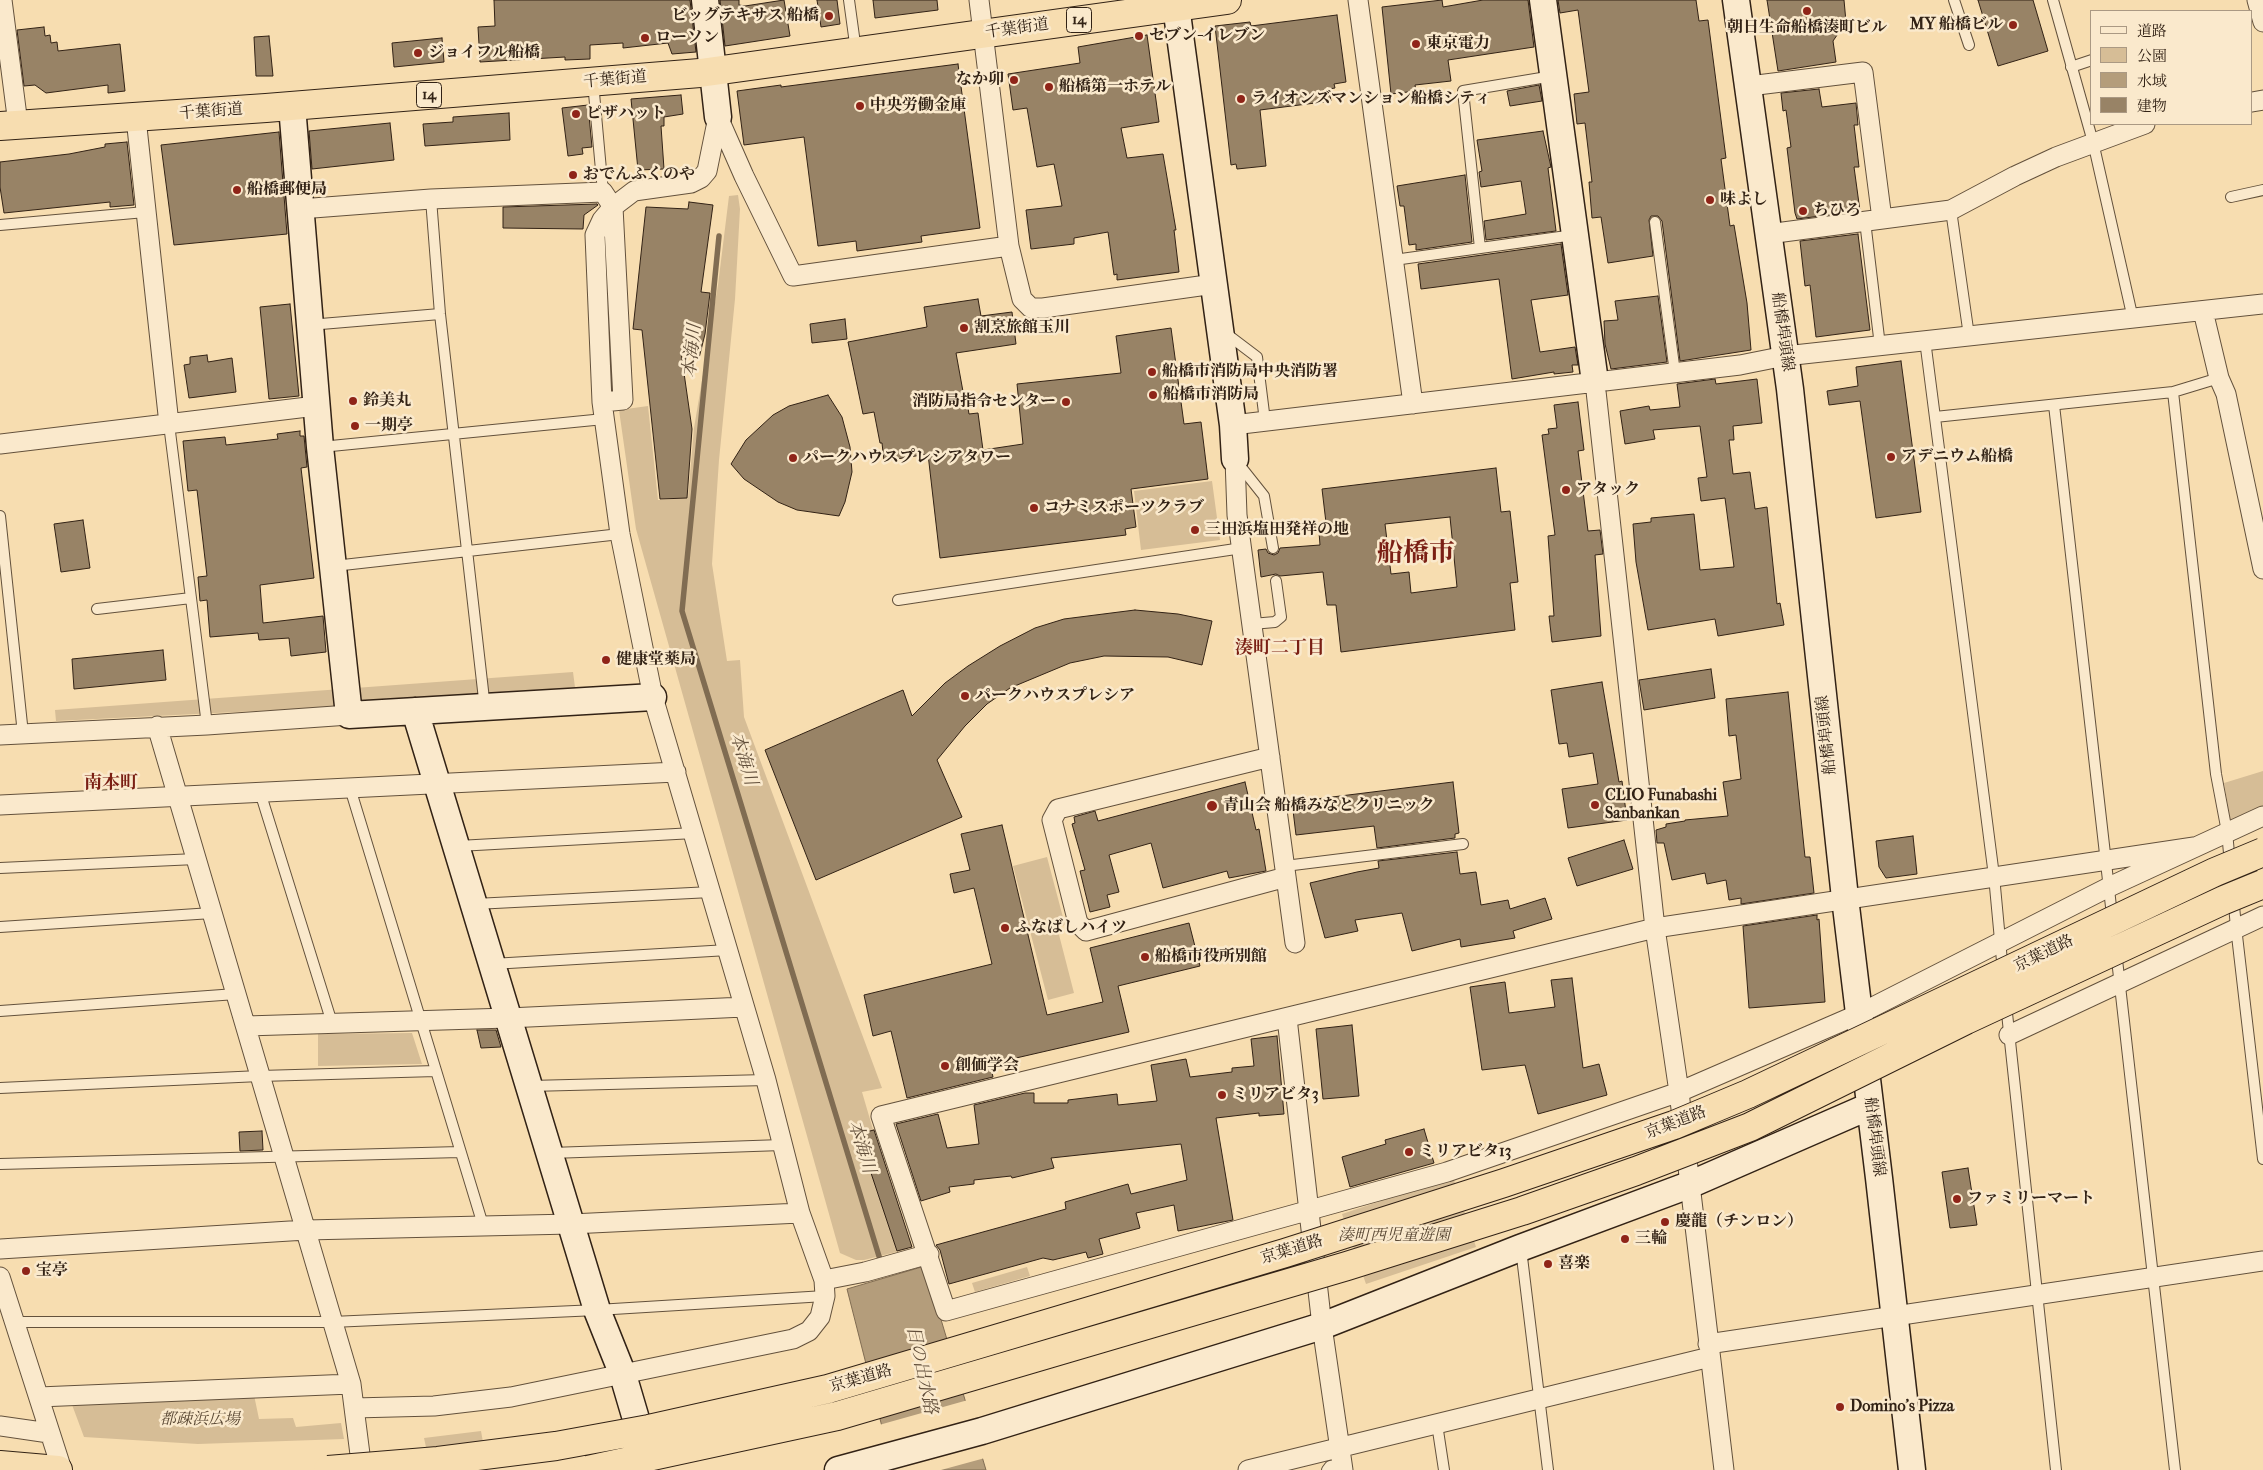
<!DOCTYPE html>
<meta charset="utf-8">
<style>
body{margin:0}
#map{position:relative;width:2263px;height:1470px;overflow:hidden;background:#f7ddb0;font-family:"IM FELL French Canon","Noto Serif JP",serif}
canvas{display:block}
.legend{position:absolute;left:2090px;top:10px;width:162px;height:115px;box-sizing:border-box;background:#fae9cc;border:1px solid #aa9983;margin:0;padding:6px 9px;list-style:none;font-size:15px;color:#322215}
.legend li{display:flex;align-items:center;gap:10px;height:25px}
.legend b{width:25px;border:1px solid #aa9983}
</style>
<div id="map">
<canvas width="2263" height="1470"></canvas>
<ul class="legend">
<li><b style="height:6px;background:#fae9cc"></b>道路</li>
<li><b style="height:14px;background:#d6bd96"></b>公園</li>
<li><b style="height:14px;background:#b49d7b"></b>水域</li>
<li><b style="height:14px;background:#988366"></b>建物</li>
</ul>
</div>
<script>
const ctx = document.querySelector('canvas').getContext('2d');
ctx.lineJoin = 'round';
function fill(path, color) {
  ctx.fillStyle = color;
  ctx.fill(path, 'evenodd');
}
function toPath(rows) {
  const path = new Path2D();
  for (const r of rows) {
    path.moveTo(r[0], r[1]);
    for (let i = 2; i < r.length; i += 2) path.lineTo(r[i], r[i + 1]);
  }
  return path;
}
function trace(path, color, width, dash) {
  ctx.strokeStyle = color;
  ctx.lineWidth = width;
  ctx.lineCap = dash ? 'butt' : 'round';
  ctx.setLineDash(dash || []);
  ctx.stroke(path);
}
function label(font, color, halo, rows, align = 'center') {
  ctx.font = font + ' "IM FELL French Canon","Noto Serif JP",serif';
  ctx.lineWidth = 5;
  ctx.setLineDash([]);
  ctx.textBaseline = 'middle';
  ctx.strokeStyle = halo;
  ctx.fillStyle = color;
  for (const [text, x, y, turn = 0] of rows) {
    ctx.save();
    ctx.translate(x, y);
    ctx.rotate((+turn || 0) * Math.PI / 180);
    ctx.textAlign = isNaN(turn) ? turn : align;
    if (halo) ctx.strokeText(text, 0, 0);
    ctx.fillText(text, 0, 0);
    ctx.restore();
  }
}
fill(toPath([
 [738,195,740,209,735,299,719,460,712,564,727,661,740,660,744,717,882,1088,862,1092,908,1249,864,1260,856,1260,840,1253,636,529,619,410,648,406,658,500,688,498,694,428,718,285,729,196],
 [1212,481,1220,540,1141,550,1134,491],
 [573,672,576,695,56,721,55,710],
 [2263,771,2263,810,2231,825,2224,783],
 [1047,857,1065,925,1057,927,1074,993,1048,1000,1013,866],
 [412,1033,422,1064,318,1066,318,1034],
 [1453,1177,1476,1247,1366,1284,1342,1214],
 [1027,1267,1030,1276,975,1292,972,1283],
 [254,1395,259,1419,293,1418,296,1427,341,1423,344,1439,198,1444,84,1437,71,1402],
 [481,1431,488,1470,431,1470,424,1438]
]), '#d6bd96');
const water = toPath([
 [925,1266,986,1470,893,1470,847,1289,925,1266]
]);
fill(water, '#b49d7b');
trace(water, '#806c52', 1);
fill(toPath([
 [968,1400,985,1458,941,1470,891,1470,879,1425]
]), '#f7ddb0');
trace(toPath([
 [719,236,682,611,882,1266]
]), '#806c52', 5.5);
const building = toPath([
 [494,0,690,0,696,52,672,54,668,43,623,48,623,43,590,45,590,59,565,60,565,57,480,62,478,27,495,26,494,0],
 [720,0,739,0,739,5,745,6,784,0,790,36,725,46,720,0],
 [817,0,837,0,840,24,821,27,817,0],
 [873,0,937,0,938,10,875,18,873,0],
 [1442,0,1443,7,1483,0,1528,0,1534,47,1448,60,1451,81,1415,85,1416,91,1391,94,1382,7,1442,0],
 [1558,0,1696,0,1699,21,1708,20,1726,158,1721,159,1730,226,1734,225,1747,303,1751,350,1680,361,1662,221,1658,216,1651,216,1649,220,1653,256,1608,263,1601,217,1592,218,1589,182,1592,182,1585,123,1577,124,1574,94,1589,92,1578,10,1560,13,1558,0],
 [1767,0,1844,0,1846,22,1833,41,1836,62,1778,71,1767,0],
 [1978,0,2033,0,2048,51,1998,66,1978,0],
 [1337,15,1346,82,1334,84,1335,88,1329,89,1331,101,1260,110,1266,166,1237,169,1236,164,1231,165,1215,26,1250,22,1251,26,1337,15],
 [44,27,45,36,50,35,51,43,57,42,58,51,120,44,125,91,108,93,108,85,46,93,35,85,24,86,17,30,44,27],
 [1147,35,1159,122,1121,128,1127,158,1163,154,1176,230,1174,230,1179,272,1117,280,1117,274,1114,275,1108,232,1074,238,1074,244,1031,249,1026,210,1062,206,1054,164,1037,167,1027,108,1013,110,1008,74,1080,63,1078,47,1147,35],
 [269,36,273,76,256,76,254,37,269,36],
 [442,38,444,62,394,67,392,43,442,38],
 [958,64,980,228,921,236,922,242,857,251,856,241,818,246,804,137,744,145,737,91,781,85,781,87,958,64],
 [1539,85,1542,101,1510,106,1507,91,1539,85],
 [1819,89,1822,107,1856,103,1858,125,1854,125,1859,167,1854,167,1860,211,1797,219,1795,213,1787,148,1791,147,1786,110,1783,111,1781,93,1819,89],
 [681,95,683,114,664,117,664,126,661,126,664,169,638,170,631,99,681,95],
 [588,105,592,147,582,148,583,154,568,156,562,108,588,105],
 [509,113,510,140,425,146,423,124,453,122,453,117,509,113],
 [390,123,394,160,312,169,309,131,390,123],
 [1543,131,1551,167,1548,168,1556,231,1486,240,1484,221,1526,214,1521,181,1481,187,1479,172,1482,171,1477,140,1543,131],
 [279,132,287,234,174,245,161,145,279,132],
 [127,142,134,205,110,207,110,202,4,213,0,187,0,162,69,154,105,147,105,144,127,142],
 [1465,175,1472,242,1416,250,1416,244,1409,245,1404,206,1400,206,1397,186,1465,175],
 [689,202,713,205,701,292,710,293,705,334,699,358,681,352,692,429,687,498,660,499,642,330,633,329,646,207,688,209,689,202],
 [597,204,598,205,584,215,583,229,503,228,503,207,597,204],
 [1858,234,1870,330,1816,337,1810,285,1805,286,1800,241,1858,234],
 [1561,244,1568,295,1531,300,1540,352,1575,347,1578,365,1572,365,1573,372,1554,374,1554,372,1512,379,1499,279,1421,289,1418,264,1561,244],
 [1658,296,1667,362,1611,369,1605,344,1604,321,1618,320,1615,301,1658,296],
 [978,299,981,316,1012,312,1016,344,956,353,966,408,968,408,969,414,978,413,983,450,1023,444,1017,384,1121,373,1116,336,1171,328,1184,424,1201,422,1208,479,1131,489,1136,527,1125,529,1126,535,940,558,928,454,884,461,882,443,880,443,874,412,863,414,848,342,927,327,924,307,978,299],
 [290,304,299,396,269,399,260,307,290,304],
 [845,319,847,339,812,343,810,324,845,319],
 [207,355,208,362,232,358,236,392,189,398,184,365,190,364,190,357,207,355],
 [1901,361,1921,512,1876,518,1860,401,1829,405,1827,391,1858,386,1856,367,1901,361],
 [1715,379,1716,384,1757,379,1762,423,1733,426,1734,440,1729,440,1733,474,1750,472,1755,509,1767,507,1777,604,1780,603,1784,625,1718,636,1715,619,1648,630,1636,562,1633,524,1651,522,1651,518,1694,514,1700,570,1734,567,1725,498,1701,501,1698,478,1707,477,1700,426,1653,430,1655,439,1625,444,1620,411,1649,406,1650,410,1680,407,1677,384,1715,379],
 [828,395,842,417,850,447,852,472,845,502,839,516,797,510,778,502,744,479,731,464,746,440,773,415,789,406,828,395],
 [1578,402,1584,450,1578,451,1588,531,1600,530,1603,554,1595,555,1601,636,1552,642,1549,616,1554,616,1548,536,1555,535,1542,435,1549,434,1548,429,1557,428,1554,405,1578,402],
 [300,431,300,436,304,436,307,467,301,468,314,578,260,585,263,623,323,616,326,652,291,656,289,638,259,640,258,633,210,637,207,600,200,601,198,577,207,576,197,490,188,491,183,441,225,437,226,445,278,439,277,434,300,431],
 [1496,468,1501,512,1510,511,1518,582,1510,583,1515,630,1341,652,1336,605,1327,605,1323,572,1280,576,1276,574,1261,577,1258,550,1266,549,1268,553,1274,555,1278,553,1280,548,1320,545,1319,532,1327,531,1322,489,1496,468],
 [1450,517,1457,587,1411,593,1409,572,1391,574,1385,524,1450,517],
 [83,520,90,568,61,572,54,524,83,520],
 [1135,610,1178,614,1212,621,1202,665,1168,657,1104,656,1070,663,1010,688,987,704,965,726,937,760,962,817,816,880,765,750,903,690,912,716,945,683,968,666,1000,646,1035,628,1064,619,1135,610],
 [163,650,166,680,74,689,72,659,163,650],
 [1711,669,1715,698,1644,710,1639,680,1711,669],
 [1602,682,1619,782,1622,781,1627,820,1568,828,1562,789,1598,784,1593,753,1569,757,1567,743,1559,744,1551,690,1602,682],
 [1788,692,1805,857,1810,857,1814,893,1741,904,1741,898,1729,900,1726,880,1707,884,1705,873,1672,880,1664,843,1657,843,1656,830,1666,827,1666,824,1685,821,1685,820,1728,816,1723,782,1741,779,1736,735,1729,736,1726,699,1788,692],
 [1245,782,1256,830,1259,829,1266,871,1229,878,1227,871,1163,888,1151,843,1109,855,1119,892,1107,895,1110,907,1090,912,1080,871,1085,870,1072,824,1075,823,1074,817,1095,811,1098,821,1245,782],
 [1453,782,1459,833,1455,834,1455,838,1377,848,1374,826,1296,835,1292,802,1453,782],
 [1002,825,1047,1015,1103,1002,1090,948,1189,923,1200,966,1118,986,1129,1032,990,1064,993,1077,907,1098,891,1031,873,1036,864,995,992,964,974,888,954,893,950,874,970,870,961,834,1002,825],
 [1913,836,1917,874,1886,878,1879,867,1876,841,1913,836],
 [1624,840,1633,869,1577,886,1568,858,1624,840],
 [1457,852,1460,874,1476,872,1481,905,1508,900,1510,909,1545,898,1552,919,1513,931,1515,938,1461,947,1460,939,1412,951,1402,913,1355,920,1358,931,1325,938,1310,883,1357,872,1379,868,1378,861,1457,852],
 [1817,915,1817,920,1819,919,1825,1002,1749,1008,1743,926,1817,915],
 [1572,978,1583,1068,1599,1064,1607,1095,1538,1114,1525,1065,1482,1070,1470,987,1505,982,1509,1013,1555,1007,1551,980,1572,978],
 [1352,1025,1359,1096,1323,1099,1316,1029,1352,1025],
 [477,1030,496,1030,501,1047,481,1048,477,1030],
 [1277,1036,1284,1114,1259,1116,1259,1113,1216,1118,1233,1220,1178,1231,1174,1205,1136,1213,1140,1228,1099,1239,1103,1254,1088,1258,1086,1252,1053,1260,1043,1258,949,1284,940,1250,936,1245,1066,1209,1065,1202,1128,1184,1131,1194,1187,1180,1181,1144,1051,1158,1054,1168,1012,1178,1011,1176,974,1180,974,1184,949,1187,950,1192,921,1201,896,1124,938,1114,947,1148,979,1144,974,1105,1025,1093,1034,1093,1034,1103,1068,1103,1068,1100,1117,1094,1118,1105,1157,1101,1151,1065,1186,1059,1190,1077,1232,1072,1232,1068,1254,1066,1251,1039,1277,1036],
 [1424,1129,1434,1163,1350,1187,1342,1157,1386,1144,1385,1140,1424,1129],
 [874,1130,912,1247,897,1251,858,1134,874,1130],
 [262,1131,263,1150,240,1151,239,1132,262,1131],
 [1968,1168,1977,1225,1950,1228,1942,1172,1968,1168]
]);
fill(building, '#988366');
trace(building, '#322215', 1);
const lane = toPath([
 [849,0,856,51],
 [1954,0,1969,45],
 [2053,0,2093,142,2133,319],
 [2071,67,2092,60],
 [593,82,603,192],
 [2231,197,2263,190],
 [431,199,440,314,485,708],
 [1951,210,1969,336],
 [1865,221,1880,346],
 [1655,222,1675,373],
 [0,225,145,212],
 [1480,248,1463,91,1553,76],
 [1394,260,1574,235],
 [309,325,440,314],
 [1224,332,1257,357,1265,421],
 [1925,340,1994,876,2003,972],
 [2173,392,2216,774,2227,832,2236,927,2263,1159],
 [2054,405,2175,1470],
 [1935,417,2173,392,2219,378],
 [169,424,207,725],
 [321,447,604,419],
 [1237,462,1264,496,1273,548],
 [0,516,23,734],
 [334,566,620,534],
 [898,600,1242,548],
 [97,609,191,598],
 [1252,624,1275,622,1281,617,1276,581],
 [350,788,483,1225],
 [260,792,332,1023],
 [458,846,694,833],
 [1285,866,1463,844],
 [0,868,196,859],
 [475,904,711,892],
 [0,927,212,913],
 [492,964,728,950],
 [2006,1004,2056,1470],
 [0,1011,236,994],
 [530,1086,766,1080],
 [0,1088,260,1076,436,1071],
 [551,1153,782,1145],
 [0,1164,460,1152],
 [1521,1249,1548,1470],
 [15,1322,332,1322,597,1310,825,1296],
 [1437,1424,1444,1470],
 [1327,1470,1330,1466,1342,1463]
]);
const street = toPath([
 [2,0,18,124],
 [979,0,1009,246,1022,299,1031,308,1043,308,1214,284],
 [1358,0,1413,404],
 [2257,0,2263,22],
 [1749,86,1863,72,1882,219],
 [2252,102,2263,100],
 [718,117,744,176,793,276,1009,246],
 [136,118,169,424],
 [300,209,431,199,603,192,613,207,623,400,602,402],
 [1768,234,1951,210,2015,176,2056,157,2145,124],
 [2203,311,2219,378,2226,394,2263,569],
 [1595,382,1655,928,1679,1092,1724,1470],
 [1233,425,1740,365,1785,356,2263,304],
 [0,444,316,406],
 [1235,459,1237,515,1295,943],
 [157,726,351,1384,362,1470],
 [0,735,207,725,349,715],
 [1270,757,1058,809,1052,820,1078,923,1086,931,1286,877],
 [0,805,676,772],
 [2194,847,1655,928,881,1116,946,1311,1447,1172,1679,1092,1859,1014,2109,887,2263,816],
 [1287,1018,1322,1326,1343,1470],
 [246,1026,508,1018,744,1007],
 [2009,1035,2263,916],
 [0,1249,306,1230,571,1224,800,1213],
 [0,1277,62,1470],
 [824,1280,865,1272,929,1254],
 [1708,1344,2263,1261],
 [39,1397,351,1384],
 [354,1408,434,1406,511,1397,793,1339,809,1331,820,1317,825,1296,824,1280,800,1213,766,1080,653,697,620,534,602,402,595,235,602,220,613,207,634,191,691,183,701,178,707,171,718,117],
 [0,1426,49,1433],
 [1248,1470,1710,1357]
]);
const secondary = toPath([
 [705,0,718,117],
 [1543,0,1595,382],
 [1736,0,1790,389,1845,898,1879,1178,1912,1470],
 [1176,6,1233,425,1235,459],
 [292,106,320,447,349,715,653,697],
 [415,711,597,1310,623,1375,646,1453],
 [838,1470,982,1431,1322,1326,1520,1248,1689,1185,1870,1106]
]);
const highway = toPath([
 [0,126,266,108,700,73,1227,0],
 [0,1465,58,1470]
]);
trace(lane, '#63513c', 12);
trace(street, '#63513c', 21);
trace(secondary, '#322215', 29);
trace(highway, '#322215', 30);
trace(lane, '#fae9cc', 10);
trace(street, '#fae9cc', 19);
trace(secondary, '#fae9cc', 26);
trace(highway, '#f7ddb0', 28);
const highwayBridge = toPath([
 [328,1470,438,1461,556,1446,649,1429,828,1389,1285,1253,1504,1183,1674,1125,1748,1094,2215,872,2263,852],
 [588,1470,837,1416,1347,1266,1522,1211,1636,1171,1750,1127,1966,1020,2224,900,2263,884]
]);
trace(highwayBridge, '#322215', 30, []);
trace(highwayBridge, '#f7ddb0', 28);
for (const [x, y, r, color] of [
 [1807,11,5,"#8f2418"],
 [829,16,5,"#8f2418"],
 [2013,25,5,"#8f2418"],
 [1139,36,5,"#8f2418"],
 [645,38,5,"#8f2418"],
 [1416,44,5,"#8f2418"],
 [418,53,5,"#8f2418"],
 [1014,80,5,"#8f2418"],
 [1049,87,5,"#8f2418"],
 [1241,99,5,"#8f2418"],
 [860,106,5,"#8f2418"],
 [576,114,5,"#8f2418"],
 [573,175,5,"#8f2418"],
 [237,190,5,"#8f2418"],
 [1710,200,5,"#8f2418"],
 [1803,211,5,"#8f2418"],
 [964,328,5,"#8f2418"],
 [1152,372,5,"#8f2418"],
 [1153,395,5,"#8f2418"],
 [353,401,5,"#8f2418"],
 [1066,402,5,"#8f2418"],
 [355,426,5,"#8f2418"],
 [1891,457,5,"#8f2418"],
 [793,458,5,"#8f2418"],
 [1566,490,5,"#8f2418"],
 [1034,508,5,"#8f2418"],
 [1195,530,5,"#8f2418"],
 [606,660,5,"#8f2418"],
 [965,696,5,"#8f2418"],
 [1595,805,5,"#8f2418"],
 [1212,806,6,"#8f2418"],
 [1005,928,5,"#8f2418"],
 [1145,957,5,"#8f2418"],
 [945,1066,5,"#8f2418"],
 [1222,1095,5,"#8f2418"],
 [1409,1152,5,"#8f2418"],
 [1957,1199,5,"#8f2418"],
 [1665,1222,5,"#8f2418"],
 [1625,1239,5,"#8f2418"],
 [1548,1264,5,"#8f2418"],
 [26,1271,5,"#8f2418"],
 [1840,1407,5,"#8f2418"]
]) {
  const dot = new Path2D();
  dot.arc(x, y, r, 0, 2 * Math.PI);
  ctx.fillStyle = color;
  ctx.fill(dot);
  trace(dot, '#fae9cc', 2);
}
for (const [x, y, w] of [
 [1079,20,25],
 [429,95,25]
]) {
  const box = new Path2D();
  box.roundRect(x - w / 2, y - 12.5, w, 25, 4);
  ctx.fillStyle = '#fae9cc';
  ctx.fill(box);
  trace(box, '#322215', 1);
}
label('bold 15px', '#322215', null, [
 ["14",1079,20],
 ["14",429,95]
]);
label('bold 16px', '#322215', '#fae9cc', [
 ["ビッグテキサス 船橋",819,16,"right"],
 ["MY 船橋ビル",2003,25,"right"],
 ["朝日生命船橋湊町ビル",1807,28,"center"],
 ["セブン-イレブン",1149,36],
 ["ローソン",655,38],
 ["東京電力",1426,44],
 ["ジョイフル船橋",428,53],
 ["なか卯",1004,80,"right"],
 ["船橋第一ホテル",1059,87],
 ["ライオンズマンション船橋シティ",1251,99],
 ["中央労働金庫",870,106],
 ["ピザハット",586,114],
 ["おでんふくのや",583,175],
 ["船橋郵便局",247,190],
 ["味よし",1720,200],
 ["ちひろ",1813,211],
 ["割烹旅館玉川",974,328],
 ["船橋市消防局中央消防署",1162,372],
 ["船橋市消防局",1163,395],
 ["鈴美丸",363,401],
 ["消防局指令センター",1056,402,"right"],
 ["一期亭",365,426],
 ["アデニウム船橋",1901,457],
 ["パークハウスプレシアタワー",803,458],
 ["アタック",1576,490],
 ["コナミスポーツクラブ",1044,508],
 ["三田浜塩田発祥の地",1205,530],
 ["健康堂薬局",616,660],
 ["パークハウスプレシア",975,696],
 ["CLIO Funabashi",1605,796],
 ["Sanbankan",1605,814],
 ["青山会 船橋みなとクリニック",1223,806],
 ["ふなばしハイツ",1015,928],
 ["船橋市役所別館",1155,957],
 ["創価学会",955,1066],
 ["ミリアビタ3",1232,1095],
 ["ミリアビタ13",1419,1152],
 ["ファミリーマート",1967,1199],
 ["慶龍（チンロン）",1675,1222],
 ["三輪",1635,1239],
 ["喜楽",1558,1264],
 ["宝亭",36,1271],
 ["Domino's Pizza",1850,1407]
], 'left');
label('16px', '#322215', '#fae9cc', [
 ["千葉街道",1017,29,-8],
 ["千葉街道",615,80,-5],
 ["千葉街道",211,112,-4],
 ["船橋埠頭線",1782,332,82],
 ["船橋埠頭線",1827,735,-96],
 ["京葉道路",2044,954,-26],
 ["京葉道路",1676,1123,-21],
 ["船橋埠頭線",1874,1137,83],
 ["京葉道路",1292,1250,-17],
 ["京葉道路",861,1379,-16]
]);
label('italic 16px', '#5b4935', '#fae9cc', [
 ["湊町西児童遊園",1394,1236],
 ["都疎浜広場",200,1420]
]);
label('italic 18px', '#604d39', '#fae9cc', [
 ["本海川",693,351,-84],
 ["本海川",743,759,73],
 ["本海川",861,1147,73],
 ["日の出水路",921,1370,78]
]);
label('bold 18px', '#7a1f14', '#fae9cc', [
 ["湊町二丁目",1280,649],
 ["南本町",111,784]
]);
label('bold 26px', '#7a1f14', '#fae9cc', [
 ["船橋市",1416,555]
]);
</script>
